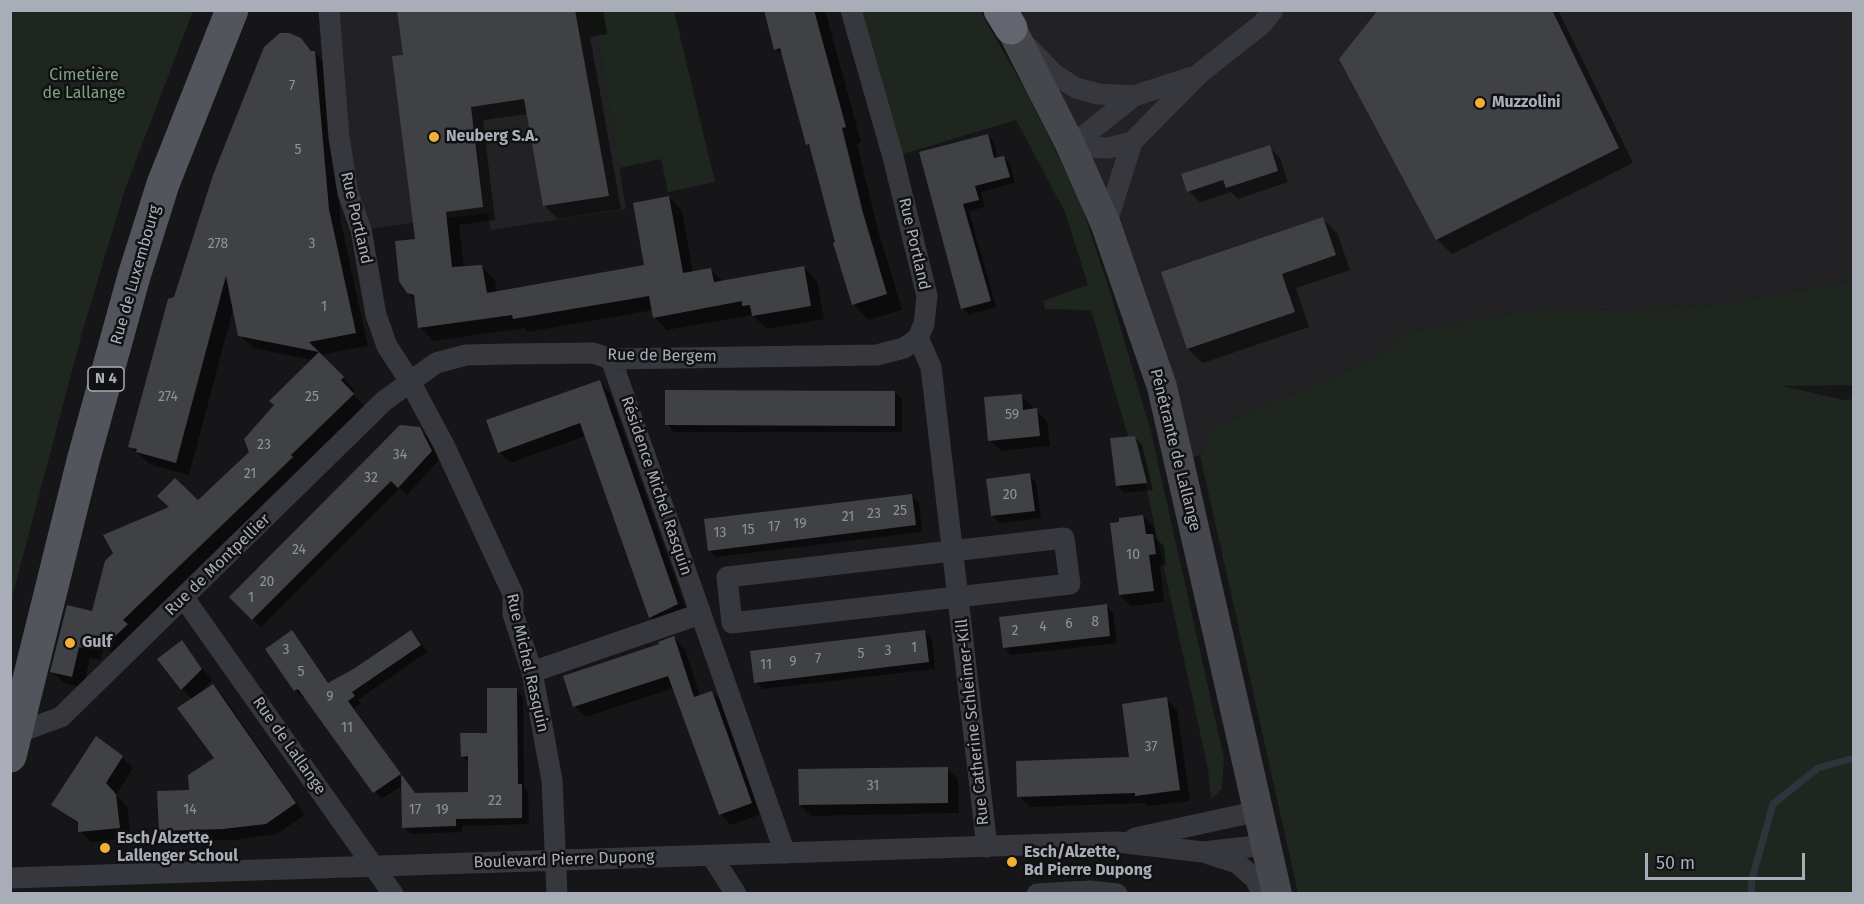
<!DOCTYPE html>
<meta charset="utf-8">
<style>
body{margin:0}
#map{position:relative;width:1864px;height:904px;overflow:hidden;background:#161618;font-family:"Fira Sans",sans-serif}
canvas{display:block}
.frame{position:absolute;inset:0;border:12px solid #a8adb8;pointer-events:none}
.scale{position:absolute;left:1645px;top:853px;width:160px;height:27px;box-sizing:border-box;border:3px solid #a8adb8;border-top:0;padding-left:8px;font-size:18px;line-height:21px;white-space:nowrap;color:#a8adb8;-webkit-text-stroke:4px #111113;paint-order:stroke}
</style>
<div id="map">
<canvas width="1864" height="904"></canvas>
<div class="frame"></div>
<div class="scale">50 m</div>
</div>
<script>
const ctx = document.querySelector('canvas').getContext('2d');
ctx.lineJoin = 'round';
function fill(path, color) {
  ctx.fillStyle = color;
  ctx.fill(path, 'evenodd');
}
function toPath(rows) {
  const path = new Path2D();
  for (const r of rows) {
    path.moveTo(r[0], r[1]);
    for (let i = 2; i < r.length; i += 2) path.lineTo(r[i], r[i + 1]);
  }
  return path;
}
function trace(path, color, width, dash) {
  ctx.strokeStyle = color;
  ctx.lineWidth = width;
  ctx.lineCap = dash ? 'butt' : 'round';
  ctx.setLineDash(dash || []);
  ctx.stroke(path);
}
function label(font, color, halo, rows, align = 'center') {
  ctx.font = font + ' "Fira Sans",sans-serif';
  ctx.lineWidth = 5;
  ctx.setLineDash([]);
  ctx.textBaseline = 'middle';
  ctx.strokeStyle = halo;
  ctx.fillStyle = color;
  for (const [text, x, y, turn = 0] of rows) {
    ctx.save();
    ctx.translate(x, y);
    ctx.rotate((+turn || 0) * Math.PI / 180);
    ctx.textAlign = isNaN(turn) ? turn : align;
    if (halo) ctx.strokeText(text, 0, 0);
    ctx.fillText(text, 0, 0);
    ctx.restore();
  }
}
fill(toPath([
 [329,11,593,11,626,209,491,230,488,213,361,230],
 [1000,11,1853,11,1853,280,1729,303,1626,310,1541,308,1410,331,1374,359,1212,428,1200,455,1180,463,1162,387]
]), '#222225');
fill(toPath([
 [11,10,193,11,125,189,82,333,11,601],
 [593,11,674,11,715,182,668,192,661,159,619,168],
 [851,11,980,11,1028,95,1079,198,1111,295,1151,432,1224,758,1222,789,1211,799,1208,769,1135,436,1128,436,1091,310,1045,309,1043,301,1088,285,1065,212,1016,120,893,157],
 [1853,280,1853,385,1783,386,1844,400,1853,399,1853,893,1298,893,1200,455,1212,428,1374,359,1409,331,1541,308,1626,310,1729,303]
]), '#1e261f');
fill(toPath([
 [398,10,603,10,607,34,590,37,621,209,558,219,544,205,528,114,483,120,495,220,459,225,464,268,482,267,495,280,497,292,646,266,669,197,682,211,693,273,711,270,723,282,804,268,817,281,824,319,767,329,752,315,667,330,654,317,653,310,528,332,524,328,433,341,420,327,416,301,408,293,417,240,404,56],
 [765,10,825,10,861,142,857,144,878,230,902,310,869,320,853,304,812,149,807,144,784,57,776,49],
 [1515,10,1558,10,1633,163,1452,254,1438,240,1341,59],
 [300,39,327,65,341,223,368,346,320,355,355,390,352,393,364,406,118,657,104,646,101,660,90,658,83,688,64,683,52,672,171,508,198,503,251,452,313,360,253,348,240,335,234,306,189,475,151,465,130,446,175,298],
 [987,135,994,142,998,159,1004,157,1010,164,1015,183,981,192,985,207,969,211,996,307,969,315,962,308,921,153],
 [1269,147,1280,158,1288,182,1238,199,1231,192,1200,202,1189,191],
 [1323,219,1337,233,1350,270,1296,288,1309,327,1203,363,1188,349,1162,273],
 [599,382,610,393,688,615,662,628,651,617,586,436,510,463,499,452],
 [895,392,902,399,902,432,674,432,667,424],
 [1021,395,1032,406,1032,410,1036,410,1047,421,1050,446,1001,451,990,440],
 [419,428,428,437,439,460,407,495,400,488,261,627,231,597],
 [1135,437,1142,445,1153,490,1125,493,1117,486],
 [1029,475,1036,482,1041,518,1000,523,993,516],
 [911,496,919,503,922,532,716,557,709,550],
 [1143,516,1154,527,1155,538,1164,546,1166,565,1160,566,1164,602,1131,606,1120,595,1121,524],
 [1106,606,1113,613,1117,643,1011,655,1004,648],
 [292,632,329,684,356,670,411,632,418,639,427,652,358,700,361,703,354,708,416,795,470,793,469,763,462,756,488,734,516,690,523,697,524,788,528,792,529,824,462,826,462,832,411,834,404,827,403,785,381,799,304,695,302,697,295,690],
 [925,632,932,639,935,669,763,689,756,682],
 [674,638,685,649,700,696,712,692,723,703,762,814,731,825,720,814,674,688,586,717,575,706],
 [182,642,212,680,201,692,213,686,224,697,305,815,277,834,235,840,171,841,160,830,217,759,192,699,182,689],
 [1166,699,1177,710,1190,801,1148,806,1144,803,1030,807,1019,796,1131,759],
 [122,757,133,768,116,795,127,806,131,838,91,842,80,831,80,826,53,804],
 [947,768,958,779,959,813,811,816,800,805]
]), '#0007');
trace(toPath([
 [1751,894,1752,879,1773,804,1818,768,1854,758]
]), '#2c353c', 7);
fill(toPath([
 [397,10,575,10,609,196,543,206,524,99,471,107,483,207,446,212,452,267,482,265,487,293,644,265,633,203,669,196,683,273,711,268,714,282,804,266,811,306,752,316,750,305,742,306,742,301,653,318,649,296,513,319,512,315,418,328,414,295,407,293,399,281,395,241,415,239,392,56,403,55],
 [764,10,814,10,846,127,842,128,863,213,887,294,852,305,833,243,835,242,809,144,806,145,780,48,774,50],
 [1378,10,1552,10,1619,148,1436,240,1339,59],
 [280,33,289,33,301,38,311,51,315,51,329,209,356,333,309,342,319,352,238,336,226,276,176,463,136,452,137,449,128,447,168,299,174,297,213,175,264,47],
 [988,134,994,158,1004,156,1010,177,975,186,979,200,963,204,991,301,961,309,919,152],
 [1270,145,1278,171,1226,188,1223,180,1187,192,1181,174],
 [1323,217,1336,255,1282,274,1295,312,1187,349,1161,272],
 [319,352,344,377,341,380,354,394,291,455,293,457,123,620,128,624,105,646,92,636,89,649,79,647,72,677,50,672,67,605,92,611,105,561,113,553,103,535,169,507,157,496,175,478,198,500,249,452,244,439,274,405,269,401],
 [600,380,678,604,649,618,580,423,498,453,486,420],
 [665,390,895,391,895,426,665,425],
 [1022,394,1023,410,1037,408,1040,436,988,441,984,397],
 [400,425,420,427,432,451,398,488,391,481,252,620,229,597],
 [1135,436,1147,483,1116,486,1110,438],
 [1030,473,1035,511,991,516,986,479],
 [912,494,916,525,708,551,704,519],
 [1143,515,1146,534,1153,534,1156,554,1149,555,1154,591,1119,595,1110,523,1119,522,1119,518],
 [1107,604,1110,636,1003,648,999,617],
 [292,630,328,683,355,668,411,630,421,645,352,692,355,696,348,701,415,793,468,792,468,756,461,757,460,733,487,733,487,688,517,688,518,784,522,784,522,818,456,819,456,826,402,828,401,774,373,793,298,689,294,691,265,649],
 [925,630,929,662,754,683,750,651],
 [674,636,694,697,712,691,752,803,719,815,668,676,573,707,563,676,659,644,658,642],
 [182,640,202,669,181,690,157,659],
 [213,684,296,803,266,824,223,829,159,831,157,791,189,790,188,775,214,758,177,708],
 [1167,697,1180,790,1135,796,1135,793,1017,797,1016,761,1129,757,1122,704],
 [96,736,123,756,106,783,116,794,120,828,78,832,78,822,51,805],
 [948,767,948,803,799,805,798,769]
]), '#404145');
trace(toPath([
 [329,10,339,137,348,193,361,230,376,315,387,346,409,380,444,445,513,594,513,614,532,672,552,780,557,894],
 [1029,48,1054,74,1076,88,1098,94,1134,96,1192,77],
 [1071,146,1134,96],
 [1071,146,1108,148,1132,142],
 [1106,225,1132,142,1200,73,1262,24,1273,10],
 [918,338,931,367,987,847],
 [611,359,785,853],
 [1064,538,1070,584,732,623,727,577,1064,538],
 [184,598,393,894],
 [532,672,700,614],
 [17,733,61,717,384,401,436,363,466,355,509,354,593,353,611,359,877,355,904,348,918,338,924,324,927,296,893,157,851,10],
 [1135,838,1259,811],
 [1209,854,1237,863,1255,879,1263,894],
 [711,855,736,894],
 [10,878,1117,842,1203,852,1266,845],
 [1037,894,1090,891,1117,894]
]), '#37383d', 21);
trace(toPath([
 [1011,28,1071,146,1106,225,1162,387,1277,894]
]), '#45474d', 30);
trace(toPath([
 [10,756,83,461,134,276,163,184,232,10]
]), '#53555c', 33);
trace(toPath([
 [1000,10,1011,28]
]), '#63666e', 33);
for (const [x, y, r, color] of [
 [1480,103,6,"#f2b134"],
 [434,137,6,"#f2b134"],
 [70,643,6,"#f2b134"],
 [105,848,6,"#f2b134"],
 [1012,862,6,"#f2b134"]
]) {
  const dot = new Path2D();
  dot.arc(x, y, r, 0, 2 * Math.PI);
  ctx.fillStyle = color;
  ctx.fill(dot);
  trace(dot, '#111113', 2);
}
label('14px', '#8e929b', null, [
 ["7",292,86],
 ["5",298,150],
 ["278",218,244],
 ["3",312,244],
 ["1",324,307],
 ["274",168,397],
 ["25",312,397],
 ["59",1012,415],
 ["23",264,445],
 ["34",400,455],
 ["21",250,474],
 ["32",371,478],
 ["20",1010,495],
 ["25",900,511],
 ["23",874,514],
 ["21",848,517],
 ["19",800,524],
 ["17",774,527],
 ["15",748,530],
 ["13",720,533],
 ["24",299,550],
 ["10",1133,555],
 ["20",267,582],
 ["1",251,598],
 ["8",1095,622],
 ["6",1069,624],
 ["4",1043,627],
 ["2",1015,631],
 ["1",914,648],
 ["3",286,650],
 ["3",888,651],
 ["5",861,654],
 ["7",818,659],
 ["9",793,662],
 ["11",766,665],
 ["5",301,672],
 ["9",330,697],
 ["11",347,728],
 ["37",1151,747],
 ["31",873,786],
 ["22",495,801],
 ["14",190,810],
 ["17",415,810],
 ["19",442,810]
]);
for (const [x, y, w] of [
 [106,379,36]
]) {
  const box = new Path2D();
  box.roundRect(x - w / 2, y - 12, w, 24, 4.5);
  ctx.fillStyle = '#111113';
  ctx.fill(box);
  trace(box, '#a8adb8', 1.5);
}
label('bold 15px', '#a8adb8', null, [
 ["N 4",106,379]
]);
label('16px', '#7fa381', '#111113', [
 ["Cimetière",84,76],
 ["de Lallange",84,94]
]);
label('bold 16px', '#a8adb8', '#111113', [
 ["Muzzolini",1492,103],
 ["Neuberg S.A.",446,137],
 ["Gulf",82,643],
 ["Esch/Alzette,",117,839],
 ["Lallenger Schoul",117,857],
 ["Esch/Alzette,",1024,853],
 ["Bd Pierre Dupong",1024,871]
], 'left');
label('16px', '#a8adb8', '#111113', [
 ["Rue Portland",356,218,77],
 ["Rue Portland",914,244,77],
 ["Rue de Luxembourg",136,275,-74],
 ["Rue de Bergem",662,356,1],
 ["Pénétrante de Lallange",1175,450,76],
 ["Résidence Michel Rasquin",656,486,71],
 ["Rue de Montpellier",218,565,-44],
 ["Rue Michel Rasquin",527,663,77],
 ["Rue Catherine Schleimer-Kill",973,722,-96],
 ["Rue de Lallange",289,746,55],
 ["Boulevard Pierre Dupong",564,860,-2]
]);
</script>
